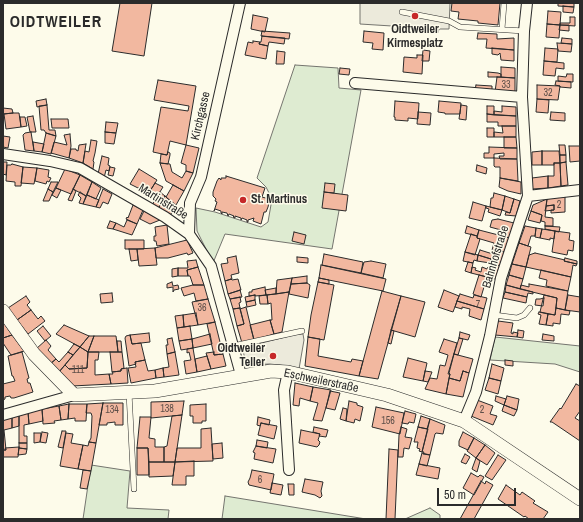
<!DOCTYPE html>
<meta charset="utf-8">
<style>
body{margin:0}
#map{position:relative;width:583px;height:522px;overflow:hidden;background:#fdfbea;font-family:"Archivo Narrow",sans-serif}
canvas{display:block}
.frame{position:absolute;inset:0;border:4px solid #2b2b2b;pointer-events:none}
.scale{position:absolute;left:437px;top:488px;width:79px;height:18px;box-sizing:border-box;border:2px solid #2b2b2b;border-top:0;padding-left:5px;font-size:12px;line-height:14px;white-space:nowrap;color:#2b2b2b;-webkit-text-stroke:3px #fdfbea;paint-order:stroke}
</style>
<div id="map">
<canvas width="583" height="522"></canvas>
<div class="frame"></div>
<div class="scale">50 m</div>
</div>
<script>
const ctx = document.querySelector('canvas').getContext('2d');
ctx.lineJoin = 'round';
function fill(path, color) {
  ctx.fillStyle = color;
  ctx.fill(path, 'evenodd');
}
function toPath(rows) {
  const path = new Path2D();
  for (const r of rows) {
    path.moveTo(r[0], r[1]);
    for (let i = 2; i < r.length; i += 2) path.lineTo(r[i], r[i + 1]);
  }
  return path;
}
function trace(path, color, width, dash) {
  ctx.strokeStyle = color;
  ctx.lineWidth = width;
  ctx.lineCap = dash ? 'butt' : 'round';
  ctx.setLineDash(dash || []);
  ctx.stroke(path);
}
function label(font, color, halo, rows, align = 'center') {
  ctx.font = font + ' "Archivo Narrow",sans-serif';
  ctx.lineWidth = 3;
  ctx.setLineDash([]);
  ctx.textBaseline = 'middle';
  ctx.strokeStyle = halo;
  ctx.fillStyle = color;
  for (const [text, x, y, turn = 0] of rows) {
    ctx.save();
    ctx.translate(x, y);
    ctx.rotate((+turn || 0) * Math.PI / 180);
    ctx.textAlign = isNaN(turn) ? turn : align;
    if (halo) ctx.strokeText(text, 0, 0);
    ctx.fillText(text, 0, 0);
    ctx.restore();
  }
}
const green = toPath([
 [295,65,338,68,339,88,361,90,332,249,225,234,213,263,197,231,196,208,215,212,261,227,268,222,272,199,266,187,257,178,295,65],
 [495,337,580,346,580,372,555,364,490,360,495,337],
 [91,465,130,471,127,508,169,510,168,519,83,519,91,465],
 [225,496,366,519,222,519,225,496],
 [430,508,440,515,440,519,405,519,430,508]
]);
fill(green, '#deebd1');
trace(green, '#74746e', 1);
const parking = toPath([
 [360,3,450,3,449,29,439,29,438,33,392,29,392,26,360,24,360,3],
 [297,334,303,334,304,340,299,369,287,366,270,364,247,365,242,348,297,334]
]);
fill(parking, '#eceadb');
trace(parking, '#74746e', 1);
const building = toPath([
 [120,3,152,3,144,56,112,51,120,3],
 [452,3,500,3,498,25,478,23,478,21,458,19,459,12,451,11,452,3],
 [558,3,574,3,574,7,558,6,558,3],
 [563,6,574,7,573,13,563,12,563,6],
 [548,11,561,12,560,25,547,24,548,11],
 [253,15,268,18,265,32,251,29,253,15],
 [570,17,575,17,575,26,560,25,560,23,570,23,570,17],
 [547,24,560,25,559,38,546,37,547,24],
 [560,25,569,25,569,31,559,30,560,25],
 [262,31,290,33,289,39,261,36,262,31],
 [364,31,384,33,383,50,372,49,373,43,363,42,364,31],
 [478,33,497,34,497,39,514,38,514,50,486,48,487,39,477,39,478,33],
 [262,36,285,38,284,44,269,42,268,46,259,44,260,42,261,42,262,36],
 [562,38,572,39,572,44,561,43,562,38],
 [253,41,260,42,259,44,268,46,266,59,245,55,248,42,253,43,253,41],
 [557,43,572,44,571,52,558,51,557,43],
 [492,48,514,50,514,61,501,60,500,53,498,55,492,54,492,48],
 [545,48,558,49,557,62,544,61,545,48],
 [423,50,430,51,429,61,422,61,423,50],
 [277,51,285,52,284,64,276,64,277,51],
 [417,55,423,55,422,74,403,72,404,57,417,58,417,55],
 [544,61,564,63,564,69,556,68,555,76,543,75,544,61],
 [501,67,515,68,515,78,501,77,501,67],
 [340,68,350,69,349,75,339,74,340,68],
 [488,72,498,73,501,74,501,77,488,77,488,72],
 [567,74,573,74,573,82,558,81,558,76,566,77,567,74],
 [497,77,515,78,515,94,495,92,497,77],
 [158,80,196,86,186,145,170,141,167,155,153,152,161,107,188,111,189,106,154,100,158,80],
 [556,81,571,82,571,88,560,87,560,86,555,85,556,81],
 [476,85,492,86,492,92,475,90,476,85],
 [537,85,560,86,558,100,537,99,537,85],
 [46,99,47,105,37,107,36,101,46,99],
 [537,99,549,100,548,113,536,112,537,99],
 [395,101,419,103,418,119,408,118,408,121,395,120,395,117,394,117,395,101],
 [439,101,461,103,460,114,445,114,445,113,438,112,439,101],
 [47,105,49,130,55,130,56,136,46,133,44,130,41,130,39,106,47,105],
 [461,105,467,106,466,120,459,119,461,105],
 [487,106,494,106,494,115,487,114,487,106],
 [502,106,516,107,516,116,494,115,494,111,502,112,502,106],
 [3,108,12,109,13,113,3,114,3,108],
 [418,112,431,113,430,125,417,124,418,112],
 [551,112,565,113,565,121,550,120,551,112],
 [13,113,19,113,21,127,6,129,4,114,13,113],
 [487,114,516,116,516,126,498,126,498,122,487,122,487,114],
 [33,116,36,132,30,132,27,117,33,116],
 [20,117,25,117,27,126,21,127,20,117],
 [51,119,68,119,69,128,52,128,51,119],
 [106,122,118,123,116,133,105,132,106,122],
 [502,126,516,126,516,137,494,137,494,132,503,133,502,126],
 [487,128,494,128,494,137,487,137,487,128],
 [31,132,34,151,25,150,23,135,25,133,31,132],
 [105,132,116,133,114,144,105,143,105,132],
 [46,133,56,136,51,154,42,152,46,133],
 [70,134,71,146,69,158,51,153,54,142,67,145,64,135,70,134],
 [3,136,10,137,8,148,3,147,3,136],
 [504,137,516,137,517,148,504,148,504,137],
 [91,140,97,141,95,153,93,161,94,162,93,169,83,163,85,151,89,152,91,140],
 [33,142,44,144,42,152,34,151,33,142],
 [86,144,83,163,69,158,71,149,76,149,76,150,78,151,79,145,86,144],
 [186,145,199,148,193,173,186,171,186,165,181,163,186,145],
 [559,145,565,145,566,155,560,155,559,145],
 [569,146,580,146,580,161,570,162,569,146],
 [489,147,517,148,517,159,500,159,499,156,504,156,504,153,494,154,494,158,484,158,484,153,489,153,489,147],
 [542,151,542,165,532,165,532,152,542,151],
 [542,151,559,151,560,163,554,163,554,165,542,165,542,151],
 [168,152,170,153,170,155,168,164,160,163,161,154,167,155,168,152],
 [560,155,566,155,566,162,560,163,560,155],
 [102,156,109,158,108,165,110,166,109,171,106,170,104,178,98,174,102,156],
 [494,158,517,159,518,181,500,178,500,167,495,167,494,166,494,158],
 [3,162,7,162,6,175,3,174,3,162],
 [566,162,568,185,561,186,560,163,566,162],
 [160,163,170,164,172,172,182,178,186,171,193,173,184,191,166,181,160,163],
 [554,163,560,163,561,186,548,188,548,176,554,176,554,163],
 [12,164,23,167,21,186,15,186,15,182,6,181,7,165,11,165,12,164],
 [477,165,487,168,486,174,476,171,477,165],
 [23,167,37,168,34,184,21,183,23,167],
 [110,167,115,168,113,176,108,175,110,167],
 [37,168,49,170,48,177,51,178,49,182,47,181,46,184,35,181,37,168],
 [65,169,80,175,71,194,56,188,65,169],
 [139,169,157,180,150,191,139,187,138,188,130,184,139,169],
 [80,175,92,182,86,196,73,189,80,175],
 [226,176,265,188,262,197,269,199,270,198,268,207,266,212,264,212,261,224,253,221,254,218,248,220,248,222,247,222,247,220,242,218,241,220,241,218,235,216,235,218,233,217,234,216,229,214,228,216,227,213,222,212,222,214,221,213,221,211,215,209,214,211,217,202,215,201,216,199,213,196,213,192,217,181,219,178,221,180,221,178,226,178,226,176],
 [548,176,548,188,532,189,532,178,548,176],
 [500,178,521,182,521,194,508,191,499,187,500,178],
 [51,182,58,182,53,192,48,189,51,182],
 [92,182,101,188,96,199,87,195,92,182],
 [155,183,163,187,158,195,150,191,155,183],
 [325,183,335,184,334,193,324,192,325,183],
 [173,185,184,191,176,205,166,197,173,185],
 [56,188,61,190,57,198,52,195,56,188],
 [48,189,53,192,49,201,43,201,48,189],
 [73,189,76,191,72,201,68,200,73,189],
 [103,189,112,194,108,204,103,202,100,208,96,207,103,189],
 [80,192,86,196,83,204,79,203,81,198,78,195,80,192],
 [160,192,165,196,158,209,152,206,157,195,160,192],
 [324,192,348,195,346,211,322,208,324,192],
 [494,193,505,196,502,210,490,207,491,198,493,198,494,193],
 [87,195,99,200,96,207,83,204,87,195],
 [165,196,169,200,167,206,173,210,170,216,158,209,165,196],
 [505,196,514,199,510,213,502,210,505,196],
 [565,196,565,212,551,213,551,210,554,210,554,205,546,206,547,199,565,196],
 [514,199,520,201,516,216,505,215,506,212,510,213,514,199],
 [547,199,545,217,553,218,553,226,545,226,545,222,541,221,542,215,531,211,533,205,547,199],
 [473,202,486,206,482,221,469,218,473,202],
 [133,205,143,210,137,224,126,219,127,217,128,218,133,205],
 [554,205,554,210,545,211,546,206,554,205],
 [486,206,502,210,500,216,488,212,489,209,486,208,486,206],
 [144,211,160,220,150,224,140,219,144,211],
 [531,211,542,215,540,223,528,220,531,211],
 [498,219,514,223,509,238,499,235,501,230,490,227,492,220,498,219],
 [127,220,137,224,132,235,113,229,116,223,124,227,127,220],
 [110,221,116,223,113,229,107,228,110,221],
 [167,225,169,244,157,246,156,241,154,241,154,236,156,236,155,227,167,225],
 [467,226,479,230,477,236,465,233,467,226],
 [525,226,536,228,535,236,531,236,528,246,519,243,525,226],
 [545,226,560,227,559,232,545,229,545,226],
 [536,228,542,229,540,238,535,237,536,228],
 [542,229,555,231,554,239,550,238,550,240,540,238,542,229],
 [479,230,510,238,505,252,492,250,494,243,477,238,479,230],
 [555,231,570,233,569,240,574,241,573,251,568,250,567,255,552,252,555,231],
 [294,232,306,235,304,244,292,241,294,232],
 [471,234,477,236,477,238,480,239,475,255,465,252,471,234],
 [125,240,144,240,144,249,125,249,125,240],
 [187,240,193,253,188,255,187,253,168,258,156,258,155,248,187,240],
 [519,243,531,247,526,267,512,264,519,243],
 [155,248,157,265,139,266,137,249,155,248],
 [129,249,137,249,138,260,131,261,129,249],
 [480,250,496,255,497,250,505,252,500,266,490,262,491,259,478,255,480,250],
 [465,252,478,255,477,261,474,260,473,263,463,261,465,252],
 [535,253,565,260,564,261,577,264,576,266,573,265,571,277,526,267,529,255,535,253],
 [324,254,363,262,361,273,322,265,324,254],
 [478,255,491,259,490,263,477,261,478,255],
 [236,256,239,273,231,275,232,279,225,281,221,264,228,263,227,258,236,256],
 [297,257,308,258,308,263,297,262,297,257],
 [565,258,577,261,577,264,564,261,565,258],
 [196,260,198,267,187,270,188,276,178,276,178,268,188,268,187,261,196,260],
 [371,261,386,264,383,278,361,273,364,262,371,261],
 [468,262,473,263,471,273,465,271,468,262],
 [491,263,500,266,495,279,471,273,472,267,476,268,475,270,481,272,482,267,487,269,488,267,490,268,491,263],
 [512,264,526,267,523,279,509,275,512,264],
 [321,265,386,279,383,291,319,278,321,265],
 [198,267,204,285,193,285,190,276,188,276,187,270,198,267],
 [178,268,178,276,172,277,172,269,178,268],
 [541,270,571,277,568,291,546,286,547,280,539,278,541,270],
 [479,275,487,277,481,297,473,294,479,275],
 [509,275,523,279,520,289,506,285,509,275],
 [307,276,307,283,291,284,292,278,307,276],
 [292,278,289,292,276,294,277,280,292,278],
 [319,278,329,280,329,284,318,282,319,278],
 [231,279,232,280,238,279,241,290,228,294,225,281,231,279],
 [172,282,173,286,178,285,179,289,174,290,173,292,173,287,167,288,167,284,172,282],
 [318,282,334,285,324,340,308,337,311,315,318,282],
 [307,283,310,285,308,298,289,294,291,284,307,283],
 [529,284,568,291,565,310,556,308,557,298,520,289,521,285,529,287,529,284],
 [193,285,204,285,208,299,196,301,194,293,184,296,181,288,193,285],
 [506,285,533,292,533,294,528,293,527,297,505,292,506,285],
 [265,287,266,295,255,296,255,295,249,296,249,292,252,292,252,290,265,287],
 [276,288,276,294,266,295,265,290,276,288],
 [240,290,242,297,230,299,228,294,240,290],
 [444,290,459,296,453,312,438,307,444,290],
 [382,291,401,296,378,379,359,376,382,291],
 [289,292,282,332,274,334,270,320,272,320,271,303,268,304,267,295,289,292],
 [505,292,527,297,526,303,503,298,505,292],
 [112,293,113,302,101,303,100,294,112,293],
 [460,294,473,298,474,295,487,298,484,309,457,301,460,294],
 [255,295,255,300,246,302,245,297,255,295],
 [266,295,267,295,268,304,260,304,259,296,266,295],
 [544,295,557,298,555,315,540,312,544,295],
 [568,295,580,297,580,312,565,310,568,295],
 [26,296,30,302,27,305,31,310,17,320,8,308,26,296],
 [401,296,425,302,415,337,391,330,401,296],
 [240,297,241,302,239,303,240,308,233,309,230,299,240,297],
 [544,298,543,306,535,305,536,299,540,299,544,298],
 [208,299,215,322,198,325,192,302,208,299],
 [255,300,256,305,247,307,246,302,255,300],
 [457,301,484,309,481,320,469,316,470,309,462,307,462,309,455,307,457,301],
 [246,307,254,340,242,343,237,326,244,324,240,309,246,307],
 [240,308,244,324,237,326,233,309,240,308],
 [556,308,570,311,569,315,561,314,560,324,553,323,553,326,546,325,548,314,555,315,556,308],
 [31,310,38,319,41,316,45,321,28,334,17,320,31,310],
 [539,312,548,314,546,325,539,324,541,315,538,314,539,312],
 [196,313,198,325,184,327,183,315,196,313],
 [183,315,184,327,177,328,175,316,183,315],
 [270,320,274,334,254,340,250,325,270,320],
 [498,321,513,323,511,333,513,334,513,332,518,333,517,337,495,335,498,321],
 [3,322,12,335,3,338,3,322],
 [215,322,223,354,214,355,207,324,215,322],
 [64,325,89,336,80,347,56,334,64,325],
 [43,326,51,336,45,341,37,331,43,326],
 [190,326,192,339,179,341,177,328,190,326],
 [391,330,394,331,391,344,388,343,391,330],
 [518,330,524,331,523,338,517,337,518,330],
 [460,332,470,335,468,340,459,338,460,332],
 [149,333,150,342,132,344,130,335,149,333],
 [210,334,212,344,193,348,192,339,210,334],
 [543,334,554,336,554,341,542,340,543,334],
 [12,335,24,351,11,355,3,343,3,338,12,335],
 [130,335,132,344,141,343,145,360,135,362,136,364,129,366,125,338,126,336,130,335],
 [89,336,94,336,88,352,80,347,89,336],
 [94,336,116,336,118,352,88,352,94,336],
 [308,337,320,339,318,356,351,362,352,359,363,361,359,376,305,366,308,337],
 [172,338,175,352,167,354,166,345,168,345,167,339,172,338],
 [459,338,463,339,458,355,454,354,459,338],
 [192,339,193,348,181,350,179,341,192,339],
 [444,339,457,343,448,374,450,374,446,394,425,389,430,378,437,379,440,365,445,366,448,355,439,352,444,339],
 [46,340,51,346,48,350,56,359,50,364,36,349,46,340],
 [117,341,121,341,122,352,118,352,117,341],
 [74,344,80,347,73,355,68,352,74,344],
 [80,347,88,352,87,368,69,369,65,365,80,347],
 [193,348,197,372,186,374,184,361,191,360,189,352,187,353,187,349,193,348],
 [22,352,29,378,27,379,28,383,30,383,33,392,14,398,11,398,10,396,5,397,5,399,3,400,3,384,15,381,13,376,12,376,8,356,22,352],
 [68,352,73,355,59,372,50,364,56,359,59,362,68,352],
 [88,352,99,352,98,360,95,360,95,375,109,374,111,384,72,386,59,372,65,365,69,369,87,368,88,352],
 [110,352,122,352,124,368,121,369,121,371,112,372,110,352],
 [175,352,179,375,164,377,163,368,169,367,167,354,175,352],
 [214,352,214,355,223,354,226,366,211,369,206,353,214,352],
 [454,354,473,359,469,373,463,371,460,381,449,378,450,374,449,373,454,354],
 [207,356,211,369,197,372,195,359,207,356],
 [408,358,427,363,423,381,403,377,408,358],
 [145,360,148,371,155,370,156,378,131,383,128,368,136,367,135,362,145,360],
 [505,360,513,361,513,366,505,365,505,360],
 [492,364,504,368,501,381,489,378,492,364],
 [127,368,128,383,111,384,109,374,113,374,112,372,121,371,121,369,127,368],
 [163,368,164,377,156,378,155,370,163,368],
 [425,371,432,372,428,382,423,381,425,371],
 [463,371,469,373,463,397,446,394,449,378,460,381,463,371],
 [489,378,501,381,498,394,485,390,489,378],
 [295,383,313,387,310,401,300,398,299,406,293,405,295,383],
 [576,384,580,386,580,411,575,418,580,421,580,441,552,422,550,422,560,408,561,409,576,384],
 [313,387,331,390,322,421,313,420,318,403,310,401,313,387],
 [330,391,340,393,335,410,326,408,330,391],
 [496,396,506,399,504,405,495,401,496,396],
 [507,396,519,399,517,410,504,405,507,396],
 [477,400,493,406,490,414,497,416,493,425,471,416,477,400],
 [184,401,182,415,151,418,151,402,184,401],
 [349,401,357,403,357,405,363,407,360,421,355,419,354,423,346,421,349,401],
 [103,403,96,443,89,442,91,438,92,416,91,413,86,413,87,404,103,403],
 [103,403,123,403,123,425,115,425,115,422,107,423,107,425,99,425,103,403],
 [69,404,68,419,61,420,59,406,69,404],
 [69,404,87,404,86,421,75,421,75,418,68,419,69,404],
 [206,404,206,421,202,421,202,423,193,423,193,416,190,416,190,405,206,404],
 [504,405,517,410,514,416,502,411,504,405],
 [59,406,61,420,54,421,55,423,43,424,42,409,59,406],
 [376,407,404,413,400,434,372,427,376,407],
 [343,408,347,409,346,421,340,419,343,408],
 [42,409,43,421,29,424,28,412,42,409],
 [405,411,416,414,414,423,409,422,408,424,402,423,405,411],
 [28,412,29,424,24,425,24,436,27,436,27,443,19,443,19,414,28,412],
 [19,414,19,426,12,428,12,416,19,414],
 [182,415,175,462,164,462,164,447,167,446,172,416,182,415],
 [12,416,12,428,4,430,6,450,3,450,3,419,12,416],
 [421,416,430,419,427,429,418,427,421,416],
 [140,417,151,417,149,438,155,439,155,447,164,447,164,462,149,462,148,448,137,448,140,417],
 [258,417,270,420,269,425,261,423,260,426,257,425,258,417],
 [430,419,445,425,443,434,436,433,435,434,430,455,423,454,424,452,422,452,430,419],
 [261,423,277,426,274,439,258,435,261,423],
 [314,427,328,430,326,437,319,436,320,434,313,432,314,427],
 [401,427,407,429,405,437,412,438,409,449,404,448,403,457,398,457,399,435,401,427],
 [418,427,428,429,422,452,419,451,420,449,417,448,418,442,414,442,418,427],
 [211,428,213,461,175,462,177,448,201,448,201,429,211,428],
 [301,430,320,434,318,440,320,442,319,445,317,447,299,443,301,430],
 [62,431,66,431,63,448,58,447,62,431],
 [42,432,48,433,46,443,40,442,42,432],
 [463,432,474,438,468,450,459,446,459,441,463,432],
 [34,433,41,433,40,442,34,443,34,433],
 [66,433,73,434,71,443,83,445,78,469,60,466,66,433],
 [474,438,485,445,476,458,467,451,474,438],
 [257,440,268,442,267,448,256,446,257,440],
 [89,442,96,443,91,471,78,469,83,445,88,446,89,442],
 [19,443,27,443,27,449,19,448,19,443],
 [222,443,223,458,213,459,212,444,222,443],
 [485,445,495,453,487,465,476,458,485,445],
 [256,446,276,449,273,463,254,459,255,453,253,452,256,446],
 [19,447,18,457,3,457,3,450,6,450,5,448,19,447],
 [19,448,27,449,26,454,18,455,19,448],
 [137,448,148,448,149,475,137,475,137,448],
 [389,449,398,450,395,519,386,519,389,449],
 [422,453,430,455,427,466,419,464,422,453],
 [465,454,470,457,466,464,461,462,465,454],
 [498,455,506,460,492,480,485,476,498,455],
 [476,458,480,461,477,472,472,469,476,458],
 [194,461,194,476,186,476,186,485,172,485,175,462,194,461],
 [149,462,175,462,173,476,149,477,149,462],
 [419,464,440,468,438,479,416,475,419,464],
 [83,470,91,471,87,489,80,488,83,470],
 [252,470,274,474,271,490,249,485,248,482,250,478,252,470],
 [471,473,478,477,480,475,484,477,474,495,463,488,471,473],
 [305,479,323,482,321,491,322,496,320,498,315,495,302,492,305,479],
 [481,481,485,484,486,481,493,485,474,519,460,519,481,481],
 [272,483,283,485,281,495,270,493,272,483],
 [288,484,294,484,294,495,289,495,288,484],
 [506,485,520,495,522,492,535,501,533,503,548,512,543,519,529,519,525,516,524,517,498,499,506,485]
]);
fill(building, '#f2b8a0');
trace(building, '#2b2b2b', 1);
const lane = toPath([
 [402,12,449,21,460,27,524,31],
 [502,29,504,3],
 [494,315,517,318,524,315,530,308],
 [233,346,302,331],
 [129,393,134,489]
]);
const street = toPath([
 [355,83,522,97],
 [3,154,50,161,80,168,165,217,189,234,211,266,241,375],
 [528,196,580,190],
 [189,234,190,203,201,177,240,3],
 [288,372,284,390,289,470],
 [3,415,74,395],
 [464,421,476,392,490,336,501,278,528,196,522,97,524,31,527,3]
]);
const secondary = toPath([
 [3,311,34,354,74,395,155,391,271,371,288,372,387,395,464,421,580,499]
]);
trace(lane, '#2b2b2b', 6);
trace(street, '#2b2b2b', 12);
trace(secondary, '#2b2b2b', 14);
trace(lane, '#fdfbea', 5);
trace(street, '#fdfbea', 10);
trace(secondary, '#fdfbea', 13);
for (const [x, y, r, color] of [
 [415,16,4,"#c62828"],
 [243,200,4,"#c62828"],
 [273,356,4,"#c62828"]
]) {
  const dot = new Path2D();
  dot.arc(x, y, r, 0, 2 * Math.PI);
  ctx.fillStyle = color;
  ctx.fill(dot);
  trace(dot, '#fdfbea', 1.5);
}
label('10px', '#5d4e48', null, [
 ["33",506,85],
 ["32",548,93],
 ["2",559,205],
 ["7",478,305],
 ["36",202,308],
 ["111",78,370],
 ["138",167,409],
 ["134",112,410],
 ["2",482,410],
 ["156",388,421],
 ["6",260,480]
]);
label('bold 12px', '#2b2b2b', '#fdfbea', [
 ["Oidtweiler",415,30],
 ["Kirmesplatz",415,44],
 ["St. Martinus",251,200,"left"],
 ["Oidtweiler",265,349,"right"],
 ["Teller",265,363,"right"]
]);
label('12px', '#2b2b2b', '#fdfbea', [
 ["Kirchgasse",201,116,-77],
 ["Martinstraße",163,202,32],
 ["Bahnhofstraße",496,257,-73],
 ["Eschweilerstraße",321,381,12]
]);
ctx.letterSpacing = '1px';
label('bold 16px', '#2b2b2b', '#fdfbea', [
 ["OIDTWEILER",56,23]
]);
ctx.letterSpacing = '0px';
</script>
